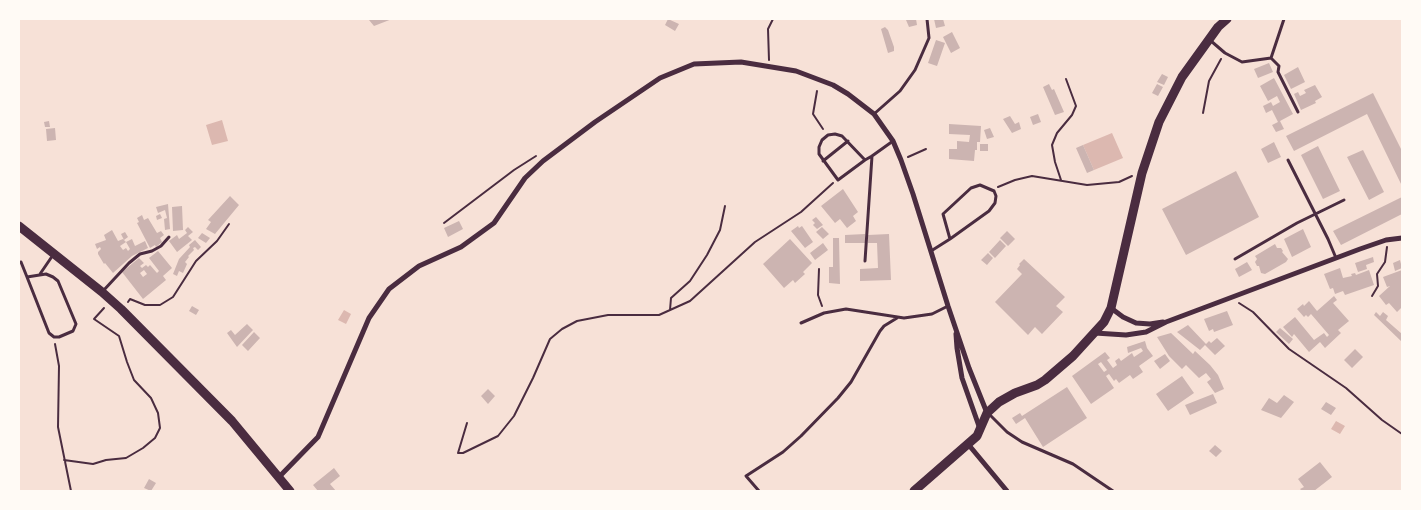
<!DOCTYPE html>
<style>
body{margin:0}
#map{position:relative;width:1421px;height:510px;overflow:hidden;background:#f7e1d7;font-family:Figtree,sans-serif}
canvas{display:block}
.frame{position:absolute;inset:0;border:20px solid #fffaf5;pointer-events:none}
</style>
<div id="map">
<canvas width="1421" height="510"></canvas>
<div class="frame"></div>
</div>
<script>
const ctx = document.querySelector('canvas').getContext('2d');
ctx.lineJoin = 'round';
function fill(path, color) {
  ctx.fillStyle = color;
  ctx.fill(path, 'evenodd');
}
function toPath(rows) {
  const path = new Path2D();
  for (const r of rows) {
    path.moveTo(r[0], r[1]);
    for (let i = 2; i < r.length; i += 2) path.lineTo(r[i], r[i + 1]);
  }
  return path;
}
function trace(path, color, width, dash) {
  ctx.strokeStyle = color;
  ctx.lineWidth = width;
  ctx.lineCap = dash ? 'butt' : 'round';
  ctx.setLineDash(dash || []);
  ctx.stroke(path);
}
fill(toPath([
 [222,120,228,141,212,145,206,125],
 [1112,133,1123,158,1094,170,1083,145],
 [344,310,351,314,346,324,338,320],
 [1336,421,1345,426,1340,434,1331,429]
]), '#dcb8b0');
fill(toPath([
 [373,19,392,19,374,26,369,20],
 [668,19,679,24,675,31,665,25],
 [910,19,916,19,917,25,909,27,906,20],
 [934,19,943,19,945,26,936,28],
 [885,27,888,30,894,47,894,51,888,53,881,29],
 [952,32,960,48,951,53,943,37],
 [936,40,945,43,937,66,928,63],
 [1269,63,1273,72,1258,78,1254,69],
 [1298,67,1305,82,1291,89,1284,75],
 [1162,74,1168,77,1164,85,1157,82],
 [1274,78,1293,114,1280,121,1284,129,1276,132,1272,125,1278,122,1272,110,1266,113,1263,106,1271,102,1273,106,1280,102,1277,96,1268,101,1260,86],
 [1049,84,1052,90,1054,89,1064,112,1055,115,1043,87],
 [1157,84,1163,87,1158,96,1152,93],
 [1315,85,1322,97,1315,101,1316,103,1301,110,1294,94,1298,92,1300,96,1306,93,1304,90],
 [1373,93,1402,151,1402,186,1367,114,1294,151,1286,136],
 [1038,114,1041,122,1033,125,1030,117],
 [1010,116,1015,124,1019,122,1021,129,1012,133,1003,119],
 [49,121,50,127,45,127,44,122],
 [949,124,981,126,980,142,977,142,977,150,975,150,974,161,949,159,949,149,957,149,957,141,969,142,970,135,949,134],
 [55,128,56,140,47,141,46,129],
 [990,128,994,137,987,139,984,130],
 [1274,142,1281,157,1268,163,1261,149],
 [980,144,988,144,988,151,980,151],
 [1083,145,1094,170,1087,173,1076,148],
 [1318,146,1340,191,1323,199,1301,155],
 [1363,150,1384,192,1369,200,1347,157],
 [1236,171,1259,217,1186,255,1162,209],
 [843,189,858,212,853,216,856,221,847,228,840,219,835,223,821,206],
 [230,196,239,205,215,234,206,229,211,222,208,220],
 [1402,197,1402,214,1341,245,1333,231],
 [168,204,170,229,165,230,164,219,167,218,165,210,158,213,156,207],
 [182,206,183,230,173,231,172,207],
 [160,214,162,218,157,220,156,216],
 [142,215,144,220,148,218,157,233,161,231,164,235,160,238,162,242,156,247,155,245,150,248,137,223,139,222,137,218],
 [816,217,823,225,817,229,813,225,815,223,812,220],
 [459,221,463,229,448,237,444,228],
 [798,226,799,228,802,226,813,242,805,248,791,231],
 [188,227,193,232,188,236,192,240,177,252,169,241,177,235,179,239,187,233,185,230],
 [822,227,829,234,823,239,816,232],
 [1303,229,1311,247,1292,257,1284,239],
 [112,230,118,241,123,239,126,242,120,246,123,250,126,248,128,251,130,249,126,242,132,239,135,246,145,241,148,248,132,256,113,273,105,263,104,264,98,254,98,252,101,249,100,247,97,249,95,244,106,240,104,235],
 [1007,231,1015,239,1008,246,1000,238],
 [125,232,128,237,124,240,121,234],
 [202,233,210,238,206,243,198,238],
 [865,234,865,243,845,243,845,235],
 [889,234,891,280,860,281,860,269,878,268,877,243,868,243,868,235],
 [833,238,839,238,840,284,829,283,829,267,833,267],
 [790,239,812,263,803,272,805,274,795,283,793,280,784,288,763,264],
 [195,240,201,247,198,250,195,247,193,248,194,250,188,256,189,257,185,262,187,264,183,273,179,271,177,276,173,274,179,259,190,247,189,245],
 [1000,240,1006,246,995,258,989,252],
 [823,243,828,250,815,260,810,253],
 [1275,244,1277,248,1281,248,1283,251,1282,252,1288,259,1286,262,1265,274,1261,273,1259,266,1257,266,1255,262,1257,259,1255,256],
 [158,251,172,268,163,276,166,280,143,299,122,272,139,258,144,263,140,266,142,268,146,265,148,267,150,265,157,273,159,271,149,258],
 [144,270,147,274,143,277,140,273],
 [988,253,993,258,987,265,981,260],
 [1373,257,1374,262,1366,265,1367,269,1358,272,1355,263],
 [1024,259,1065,297,1056,306,1063,312,1042,334,1035,327,1028,335,995,302,1022,274,1017,269,1020,265,1019,264],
 [1400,260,1402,268,1395,271,1393,263],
 [1247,262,1252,270,1239,277,1235,269],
 [1340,268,1343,278,1352,276,1351,274,1355,273,1356,275,1369,270,1374,285,1345,295,1343,291,1335,294,1333,288,1330,289,1324,274],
 [1402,270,1402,307,1397,312,1389,303,1386,305,1379,296,1390,286,1387,287,1383,277],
 [1334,296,1337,300,1333,303,1349,321,1338,330,1341,333,1325,348,1320,342,1309,352,1294,334,1292,337,1283,327,1295,317,1314,340,1324,333,1327,337,1329,335,1311,314,1308,317,1306,315,1304,317,1297,309,1303,304,1304,306,1309,301,1317,311],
 [192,306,199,310,196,315,189,311],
 [1227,311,1233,325,1214,332,1213,329,1209,331,1204,319],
 [1376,312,1380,316,1383,312,1388,316,1386,320,1402,334,1402,342,1374,315],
 [247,324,253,330,237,347,227,333,231,330,235,335],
 [1188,325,1206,344,1209,341,1211,343,1217,338,1225,346,1215,355,1205,345,1200,350,1177,332],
 [1280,328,1293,339,1289,344,1276,332],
 [254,332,260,338,248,351,242,345],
 [1171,333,1193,354,1195,351,1210,365,1218,375,1224,389,1215,393,1207,382,1211,379,1206,373,1199,378,1186,365,1182,369,1169,356,1157,337],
 [1145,341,1147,348,1153,356,1139,366,1143,372,1133,379,1130,375,1119,383,1116,379,1114,381,1109,374,1106,376,1114,388,1091,404,1072,376,1105,352,1110,358,1107,360,1113,368,1117,365,1115,361,1119,358,1121,361,1132,353,1134,357,1143,351,1141,348,1128,353,1127,347],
 [1101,362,1107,370,1104,372,1098,364],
 [1355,349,1363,357,1352,368,1344,360],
 [1165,354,1170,361,1160,369,1154,361],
 [1182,376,1194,393,1168,411,1156,394],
 [1067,387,1087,418,1043,447,1025,418,1016,424,1012,418,1020,413,1022,416],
 [488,389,495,396,488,404,481,396],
 [1213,394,1217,403,1190,415,1185,405],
 [1284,395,1294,402,1281,418,1261,410,1269,398,1277,403],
 [1326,402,1336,408,1331,415,1321,409],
 [1215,445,1222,451,1216,457,1209,451],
 [1320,462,1332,477,1314,491,1302,491,1300,489,1304,487,1298,479],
 [334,468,340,476,330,484,336,491,318,491,313,485],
 [149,479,156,483,151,491,144,488]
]), '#ccb4b1');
trace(toPath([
 [769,60,768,29,773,19],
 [817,91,813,114,823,129],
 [1203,113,1209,81,1221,59],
 [908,157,926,149],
 [1061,180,1055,162,1052,145,1057,133,1072,115,1076,106,1066,79],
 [998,187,1015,180,1032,176,1087,185,1119,182,1132,176],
 [444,223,514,170,536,156],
 [819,269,818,295,822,306],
 [1372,296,1378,286,1377,274,1385,262,1387,247],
 [128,302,130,299,145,305,160,305,173,297,196,261,217,241,229,224],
 [1239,303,1253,312,1289,349,1346,388,1382,420,1402,434],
 [670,310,671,298,690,281,707,255,720,230,725,206],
 [55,344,59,366,58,427,71,491],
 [467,423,458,453,463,453,498,436,514,416,533,378,550,339,562,329,577,321,608,315,659,315,690,301,755,242,801,212,833,183],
 [64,460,93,464,106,460,126,458,143,448,155,438,160,428,158,413,151,398,134,380,127,362,119,336,94,319,104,308],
 [1294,491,1295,491]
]), '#4a2c40', 2);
trace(toPath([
 [1211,41,1225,53,1242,62,1271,58,1279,66,1278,72,1298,112],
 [1271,58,1284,19],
 [874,114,900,91,915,70,929,38,927,19],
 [865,160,842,136,835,134,828,135,822,140,819,147,819,154,838,180,865,160,872,156,893,141],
 [1288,160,1328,239,1336,258],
 [823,161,848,141],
 [931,251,950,239,989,211,995,203,996,196,994,191,980,185,971,188,943,214,950,239],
 [1235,259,1297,223,1344,200],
 [865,261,872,156],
 [21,262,27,277,49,333,54,337,59,337,73,331,76,324,58,281,53,277,46,274,27,277],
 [40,274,53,255],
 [103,291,129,263,140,254,152,251,161,246,169,237],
 [801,323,824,313,846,309,904,318,932,314,948,306],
 [988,413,1007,432,1022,442,1073,464,1113,491],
 [759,491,746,476,783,452,801,436,838,398,851,382,880,331,884,326,897,318]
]), '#4a2c40', 3);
trace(toPath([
 [1111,308,1123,317,1136,323,1150,324,1163,322],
 [1095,333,1126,335,1146,332,1166,322,1360,249,1386,240,1402,238],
 [956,334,957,348,962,378,980,429],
 [968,444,1007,491],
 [279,477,318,437,369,318,389,289,419,266,461,247,494,223,525,178,543,161,595,122,660,78,694,64,741,62,796,71,833,85,848,94,874,114,893,141,901,160,913,194,948,306,969,368,987,413]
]), '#4a2c40', 5);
trace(toPath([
 [19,226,102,292,121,309,232,421,290,491],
 [914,491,977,436,987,413,999,402,1015,393,1037,385,1045,380,1073,356,1104,322,1111,308,1142,173,1159,122,1182,77,1218,27,1227,19]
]), '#4a2c40', 9);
</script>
